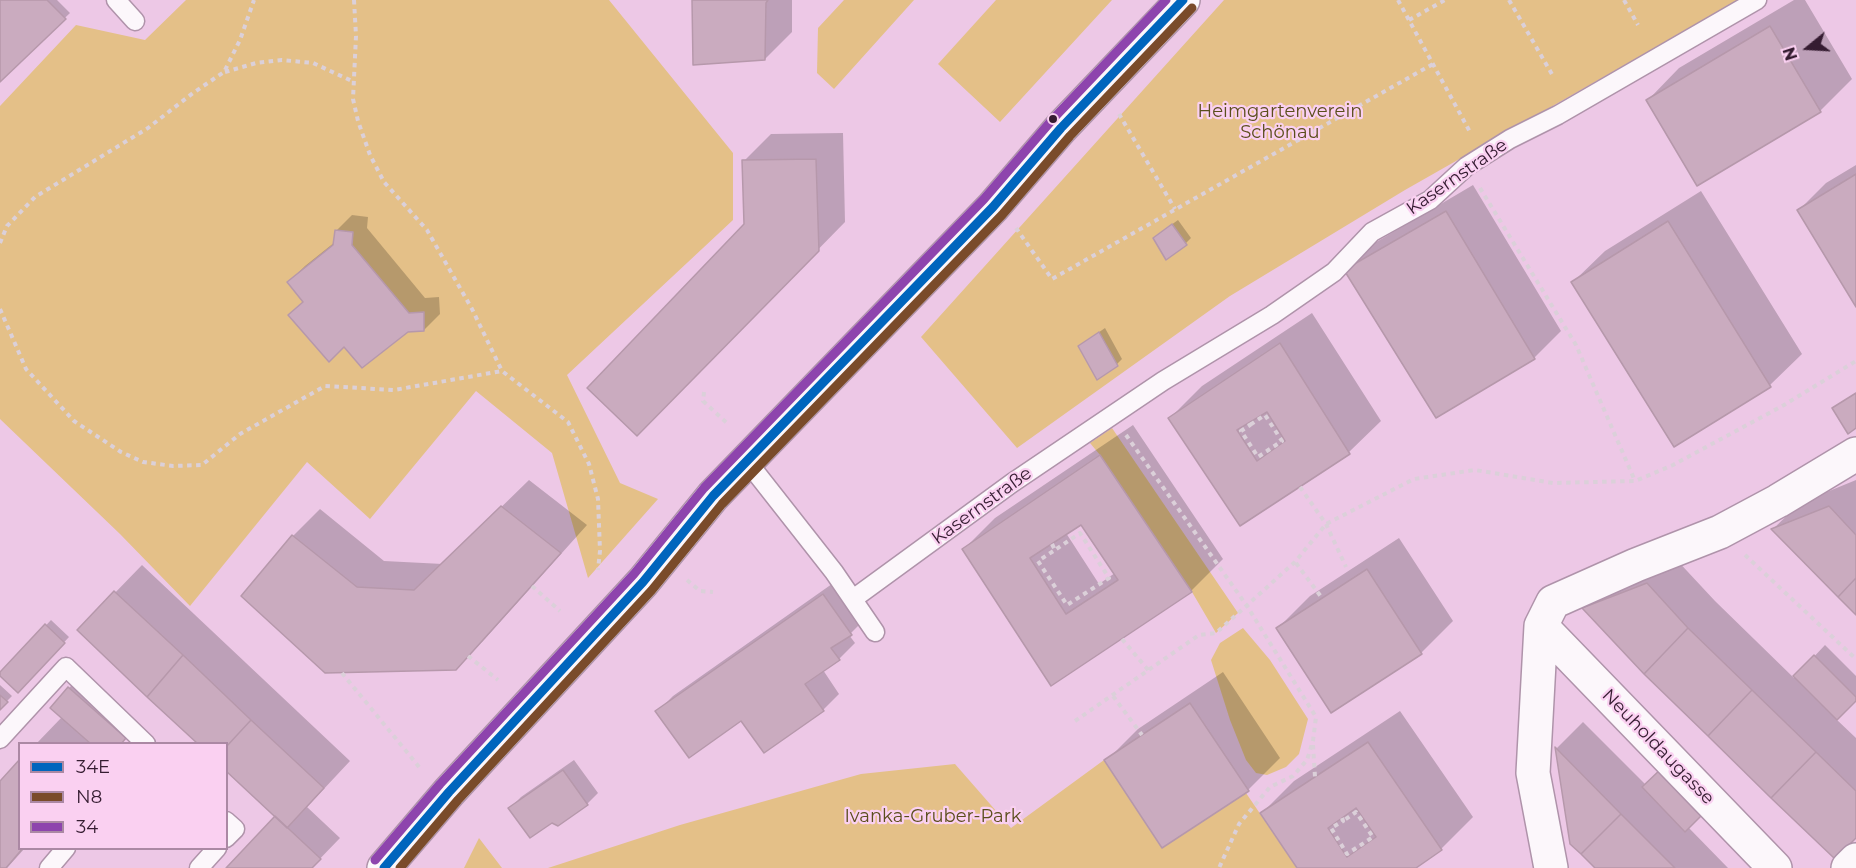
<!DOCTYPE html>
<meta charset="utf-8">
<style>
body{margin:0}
#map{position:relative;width:1856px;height:868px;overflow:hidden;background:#edc8e6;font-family:Montserrat,sans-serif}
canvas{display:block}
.legend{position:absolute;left:18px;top:742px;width:210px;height:108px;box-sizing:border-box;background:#fad0f1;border:2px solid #ab88a4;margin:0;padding:8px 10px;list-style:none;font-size:18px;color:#351c31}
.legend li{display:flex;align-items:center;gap:12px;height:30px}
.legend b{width:30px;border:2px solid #ab88a4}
.north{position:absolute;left:1778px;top:18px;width:60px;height:60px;-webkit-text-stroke:4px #fad0f1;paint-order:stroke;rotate:252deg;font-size:16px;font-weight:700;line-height:24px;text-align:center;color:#351c31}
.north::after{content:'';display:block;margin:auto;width:21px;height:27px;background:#351c31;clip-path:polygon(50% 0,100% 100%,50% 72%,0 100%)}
</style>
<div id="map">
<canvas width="1856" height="868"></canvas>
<ul class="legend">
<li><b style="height:8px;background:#0065bd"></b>34E</li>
<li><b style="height:8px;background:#7a4b2a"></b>N8</li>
<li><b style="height:8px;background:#8e44ad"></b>34</li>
</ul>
<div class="north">N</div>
</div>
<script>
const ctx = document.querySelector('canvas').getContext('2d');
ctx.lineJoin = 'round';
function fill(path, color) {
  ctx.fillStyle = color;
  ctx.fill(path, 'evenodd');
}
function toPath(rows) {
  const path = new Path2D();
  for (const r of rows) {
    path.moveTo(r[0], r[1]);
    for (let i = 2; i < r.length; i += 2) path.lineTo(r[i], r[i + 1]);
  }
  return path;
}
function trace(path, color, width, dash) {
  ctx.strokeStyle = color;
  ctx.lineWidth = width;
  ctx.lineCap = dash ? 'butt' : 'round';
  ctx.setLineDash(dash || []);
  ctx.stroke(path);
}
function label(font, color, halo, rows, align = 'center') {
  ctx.font = font + ' Montserrat,sans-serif';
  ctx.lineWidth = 4.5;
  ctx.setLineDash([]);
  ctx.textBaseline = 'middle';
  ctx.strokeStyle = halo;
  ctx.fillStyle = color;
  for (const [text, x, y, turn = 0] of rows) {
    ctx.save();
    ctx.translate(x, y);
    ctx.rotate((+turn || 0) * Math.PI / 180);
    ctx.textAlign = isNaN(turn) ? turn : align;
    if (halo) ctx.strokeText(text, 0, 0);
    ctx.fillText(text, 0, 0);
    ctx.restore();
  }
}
fill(toPath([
 [186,0,609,0,733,153,733,220,567,375,620,483,658,499,588,578,552,453,476,391,370,519,307,462,190,606,120,534,0,419,0,106,76,25,145,40],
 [844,0,914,0,834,89,817,73,818,28],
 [996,0,1112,0,1000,122,938,64],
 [1224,0,1739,0,1405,190,1230,296,1017,448,921,337],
 [1112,428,1238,613,1216,633,1192,592,1100,455,1090,443],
 [1243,628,1270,660,1308,719,1299,754,1286,767,1267,775,1256,773,1246,760,1230,720,1211,660,1220,643],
 [1104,760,1162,848,1246,793,1297,868,548,868,680,825,861,774,955,764,1011,828],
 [479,838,502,868,464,868]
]), '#e4c088');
fill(toPath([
 [0,0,57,0,70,13,0,80],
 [693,0,792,0,792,32,765,59],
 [1794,0,1805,0,1852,79,1820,111,1648,100,1679,68],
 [843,133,845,222,664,407,746,225,744,161,771,134],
 [1856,165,1856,304,1799,210,1826,183],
 [1473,185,1561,331,1534,358,1346,271,1373,244],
 [1701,191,1802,354,1770,385,1573,282,1605,251],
 [352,215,368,217,367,228,425,298,439,297,440,314,424,330,304,301,289,282,305,266,335,242,336,231],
 [1178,220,1191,238,1186,243,1160,233],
 [1312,313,1381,421,1349,452,1240,524,1170,418,1202,386],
 [1105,328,1122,359,1117,364,1079,346],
 [1133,425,1223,559,1191,591,1052,684,963,550,995,518],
 [1082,522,1115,573,1099,584,1066,533],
 [529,480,587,525,483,641,455,668,243,596,293,536,320,509,384,561,443,564],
 [1856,480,1856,612,1773,529,1800,503],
 [1399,538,1453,621,1421,653,1278,628,1310,596],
 [1674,557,1715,601,1794,678,1825,645,1856,676,1856,699,1836,719,1856,738,1856,836,1585,608,1611,582],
 [142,565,350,761,307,807,340,838,311,868,228,868,277,817,226,744,79,630],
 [839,579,867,617,849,635,855,643,839,659,823,670,839,694,823,710,742,719,657,712,673,696],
 [51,620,69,637,18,691,0,674],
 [1223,672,1280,758,1248,790,1106,761,1138,729],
 [74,683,130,732,120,744,36,744,62,717,69,688],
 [0,685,12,696,0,708],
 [1400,711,1473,817,1441,849,1413,868,1298,868,1262,813,1294,781],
 [1583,722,1688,827,1728,868,1596,868,1571,844,1557,748],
 [574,760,598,793,587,804,558,825,510,808,521,797],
 [0,784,20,848,25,848,7,868,0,868]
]), '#0003');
const building = toPath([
 [0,0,47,0,66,19,0,82,0,0],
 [692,0,768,0,766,3,765,60,693,65,692,0],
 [1770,26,1821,112,1697,186,1646,100,1770,26],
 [816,159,819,251,637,436,587,388,744,224,742,160,816,159],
 [1856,174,1856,307,1797,210,1856,174],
 [1446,211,1535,359,1436,418,1344,270,1446,211],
 [1668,221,1771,387,1674,447,1571,282,1668,221],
 [1172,224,1187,245,1166,260,1153,238,1172,224],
 [335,230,353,232,352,245,409,313,424,312,424,331,408,332,362,368,344,347,329,362,288,315,303,302,287,282,333,245,335,230],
 [1099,332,1118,366,1097,380,1078,346,1099,332],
 [1280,343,1350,454,1240,526,1168,418,1280,343],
 [1267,412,1285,441,1257,461,1237,430,1267,412],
 [1856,393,1856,428,1848,434,1832,408,1856,393],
 [1100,455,1192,592,1051,686,962,549,1100,455],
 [1081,525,1118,580,1066,614,1030,558,1081,525],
 [501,506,561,553,456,670,325,673,241,596,292,535,357,587,414,590,501,506],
 [1829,506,1856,535,1856,578,1838,597,1771,529,1829,506],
 [1367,569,1422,654,1331,713,1276,628,1367,569],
 [1856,578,1856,615,1838,597,1856,578],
 [1647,583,1688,628,1644,674,1582,608,1647,583],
 [114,591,183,655,147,697,77,630,114,591],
 [823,594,852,635,831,648,840,660,805,684,824,711,764,753,741,721,689,758,655,711,823,594],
 [45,624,65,643,18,693,0,676,0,672,45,624],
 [1688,628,1752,690,1708,736,1644,674,1688,628],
 [183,655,251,720,226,747,226,744,198,744,147,697,183,655],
 [1814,655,1856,697,1856,701,1837,720,1793,676,1814,655],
 [68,687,126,738,121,744,91,744,50,708,68,687],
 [1752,690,1816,752,1771,798,1708,736,1752,690],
 [0,695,8,702,0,710,0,695],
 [1190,703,1249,791,1162,848,1104,760,1190,703],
 [251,720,324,788,287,828,226,771,226,747,251,720],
 [1368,742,1442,850,1416,868,1297,868,1260,813,1368,742],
 [1356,808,1376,837,1347,857,1328,828,1356,808],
 [1555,747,1621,814,1581,854,1570,844,1555,747],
 [1816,752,1856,791,1856,838,1835,859,1771,798,1816,752],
 [20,759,20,848,23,848,6,868,0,868,0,781,20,759],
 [1663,767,1705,812,1685,832,1642,787,1663,767],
 [563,770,588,805,558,826,552,823,530,838,508,808,563,770],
 [1621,814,1675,868,1595,868,1581,854,1621,814],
 [275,816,321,859,312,868,226,868,275,816]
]);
fill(building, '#caabbf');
trace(building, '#b698ab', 1.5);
const service = toPath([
 [116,0,135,21],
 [746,460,834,572,875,632],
 [853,599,1012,483,1163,381,1272,315,1334,272,1372,232,1430,200,1467,166,1510,139,1558,115,1757,0],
 [0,739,66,667,146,744],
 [226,821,235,829,226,838],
 [49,868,66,848],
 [199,868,217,848]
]);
const minor = toPath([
 [1541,626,1775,868],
 [1551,868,1533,773,1541,626,1553,602,1636,565,1720,532,1778,501,1856,454],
 [1848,868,1856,860]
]);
const tertiary = toPath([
 [384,868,449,792,643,582,713,496,993,207,1061,128,1183,0]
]);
trace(service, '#af93aa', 21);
trace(minor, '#af93aa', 36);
trace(tertiary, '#af93aa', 36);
trace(toPath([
 [354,0,356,36,353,99,358,121,370,155,384,182,427,230,472,309,502,371],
 [1398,0,1470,132],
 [1509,0,1553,76],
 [1624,0,1638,25],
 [1409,20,1445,0],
 [225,72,256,63,282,60,313,63,352,81],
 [1119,114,1175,209],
 [1480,188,1576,345,1635,481],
 [1016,228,1052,279,1433,64],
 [0,243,7,226,35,197,148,128,193,93,224,72,240,40,254,0],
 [0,309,26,369,74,421,121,452,143,462,173,466,202,465,240,434,325,386,394,390,502,371,568,422,589,464,598,499,600,551,598,570],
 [704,392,703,401,729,425],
 [1249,423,1250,425,1241,431,1258,457,1282,441,1265,415,1250,425],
 [1126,435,1247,606,1316,717,1313,741,1307,760,1293,776,1270,787,1239,824,1219,868],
 [1300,487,1326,524,1346,567],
 [1052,544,1055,550,1038,561,1067,605,1109,578,1080,533,1055,550],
 [1745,555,1856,659],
 [1296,563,1322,598],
 [687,580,700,591,713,592],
 [532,586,560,611],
 [1122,639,1149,671],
 [468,656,498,680],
 [342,673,420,768],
 [1113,696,1142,735],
 [1075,721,1199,635,1216,633,1295,562,1326,524,1414,479,1475,470,1553,483,1635,481,1673,465,1784,405,1856,361],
 [1313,745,1315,777],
 [1342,818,1343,821,1331,828,1347,854,1373,837,1356,812,1343,821]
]), '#dbd0d9', 4, [4.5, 4.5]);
trace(service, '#fcf7fb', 18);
trace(minor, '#fcf7fb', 33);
trace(tertiary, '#fcf7fb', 33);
trace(toPath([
 [384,868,449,792,643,582,713,496,993,207,1061,128,1183,0]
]), '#0065bd', 9);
trace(toPath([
 [400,868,458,800,652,590,722,504,1002,215,1070,136,1192,8]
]), '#7a4b2a', 9);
trace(toPath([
 [375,860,440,784,634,574,704,488,984,199,1052,120,1166,0]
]), '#8e44ad', 9);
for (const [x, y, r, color] of [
 [1053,119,5,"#351c31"]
]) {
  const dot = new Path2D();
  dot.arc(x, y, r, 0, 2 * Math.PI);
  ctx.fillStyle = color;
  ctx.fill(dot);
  trace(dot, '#fad0f1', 2);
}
label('18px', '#5b4e1c', '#fad0f1', [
 ["Heimgartenverein",1280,112],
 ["Schönau",1280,133],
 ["Ivanka-Gruber-Park",933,817]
]);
label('18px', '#351c31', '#fad0f1', [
 ["Kasernstraße",1457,177,-35],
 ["Kasernstraße",982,506,-36],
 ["Neuholdaugasse",1658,747,46]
]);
</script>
